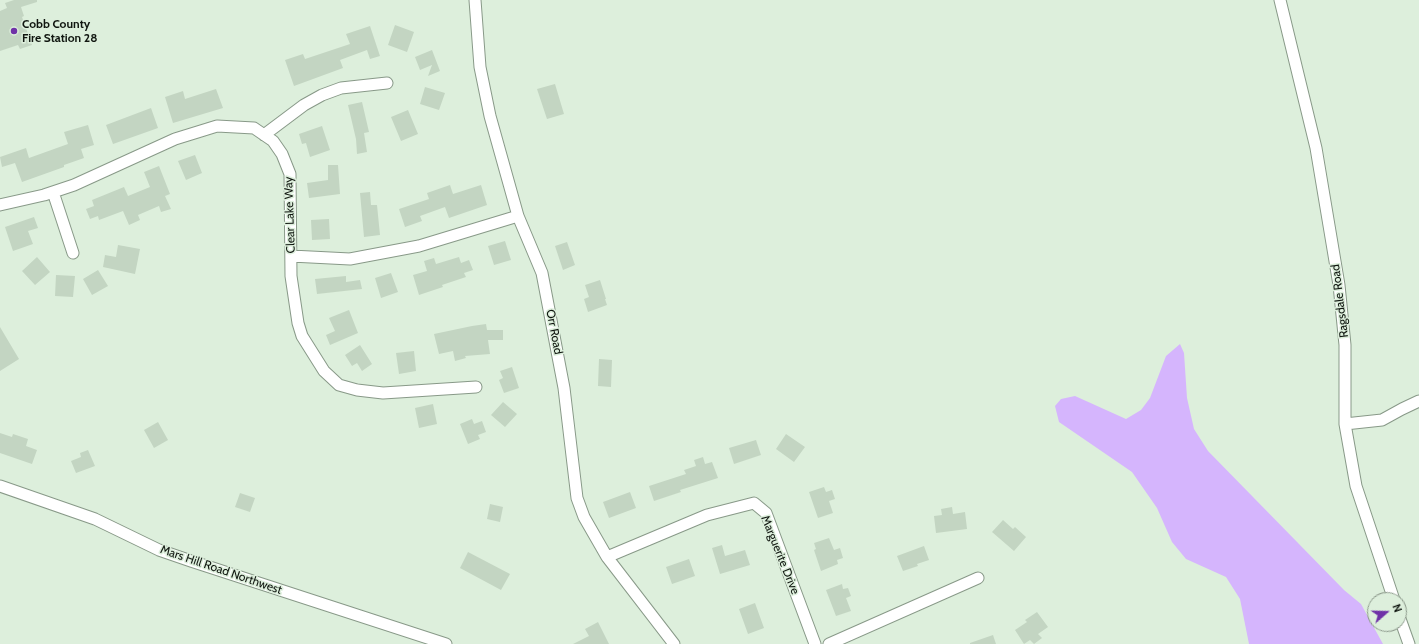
<!DOCTYPE html>
<style>
body{margin:0}
#map{position:relative;width:1419px;height:644px;overflow:hidden;background:#ddefdc;font-family:Cabin,sans-serif}
canvas{display:block}
.north{position:absolute;left:1367px;top:592px;width:40px;height:40px;box-sizing:border-box;background:#ddefdc;border:1px solid #8b988a;border-radius:50%;rotate:70deg;font-size:11px;font-weight:700;line-height:16px;text-align:center;color:#101610}
.north::after{content:'';display:block;margin:auto;width:14px;height:18px;background:#6f31a7;clip-path:polygon(50% 0,100% 100%,50% 72%,0 100%)}
</style>
<div id="map">
<canvas width="1419" height="644"></canvas>
<div class="north">N</div>
</div>
<script>
const ctx = document.querySelector('canvas').getContext('2d');
ctx.lineJoin = 'round';
function fill(path, color) {
  ctx.fillStyle = color;
  ctx.fill(path, 'evenodd');
}
function toPath(rows) {
  const path = new Path2D();
  for (const r of rows) {
    path.moveTo(r[0], r[1]);
    for (let i = 2; i < r.length; i += 2) path.lineTo(r[i], r[i + 1]);
  }
  return path;
}
function trace(path, color, width, dash) {
  ctx.strokeStyle = color;
  ctx.lineWidth = width;
  ctx.lineCap = dash ? 'butt' : 'round';
  ctx.setLineDash(dash || []);
  ctx.stroke(path);
}
function label(font, color, halo, rows, align = 'center') {
  ctx.font = font + ' Cabin,sans-serif';
  ctx.lineWidth = 3;
  ctx.setLineDash([]);
  ctx.textBaseline = 'middle';
  ctx.strokeStyle = halo;
  ctx.fillStyle = color;
  for (const [text, x, y, turn = 0] of rows) {
    ctx.save();
    ctx.translate(x, y);
    ctx.rotate((+turn || 0) * Math.PI / 180);
    ctx.textAlign = isNaN(turn) ? turn : align;
    if (halo) ctx.strokeText(text, 0, 0);
    ctx.fillText(text, 0, 0);
    ctx.restore();
  }
}
fill(toPath([
 [1180,344,1184,353,1187,398,1194,429,1208,451,1344,590,1361,604,1383,644,1249,644,1240,599,1226,577,1186,559,1172,542,1157,508,1132,472,1059,422,1055,406,1061,399,1075,396,1126,419,1141,410,1150,398,1166,356]
]), '#d5b5fd');
fill(toPath([
 [14,0,37,0,37,2,21,7,24,16,22,17,32,45,20,49,18,45,0,51,0,11,7,8,5,3],
 [395,25,414,32,407,52,388,45],
 [370,26,380,56,370,59,367,50,340,60,343,68,294,86,285,60,303,54,305,59,350,44,346,34],
 [432,50,440,71,428,76,432,65,420,70,415,57],
 [555,84,564,114,547,119,537,89],
 [425,87,445,93,439,110,420,104],
 [216,89,223,108,173,123,165,97,183,91,185,99],
 [362,102,369,132,364,133,367,152,357,154,356,139,348,105],
 [151,108,158,128,113,144,106,125],
 [408,110,418,134,401,141,391,117],
 [88,125,94,145,81,149,84,158,64,165,64,167,22,182,15,163,2,167,0,157,26,148,29,158,68,144,64,132],
 [322,126,330,150,310,157,306,143,302,144,299,134],
 [195,155,202,173,186,180,178,161],
 [328,165,338,165,340,194,309,198,307,183,328,180],
 [159,166,170,194,165,196,171,209,161,212,159,206,138,215,140,220,129,225,123,211,99,220,98,216,90,219,86,209,94,206,92,200,124,187,128,196,150,187,144,172],
 [450,185,453,194,481,185,487,205,449,218,445,207,420,216,422,221,405,227,399,209,429,199,427,193],
 [370,192,371,205,377,205,380,235,364,237,360,193],
 [34,217,38,228,28,231,33,244,13,251,5,227],
 [329,219,330,239,312,240,311,220],
 [505,241,511,260,494,265,488,246],
 [567,242,575,265,563,270,555,246],
 [118,245,140,249,135,274,103,267,105,255,116,257],
 [37,257,50,272,35,285,22,271],
 [459,257,461,263,469,260,473,270,464,273,466,277,442,285,443,287,419,295,413,275,427,271,424,261,434,258,436,264],
 [98,270,108,286,92,295,83,279],
 [391,273,398,292,381,298,375,278],
 [56,275,75,276,73,297,55,296],
 [346,276,346,282,360,280,362,289,317,294,315,279],
 [600,280,606,299,605,299,607,305,588,312,584,299,589,297,585,285],
 [349,310,358,333,330,345,326,335,335,331,329,318],
 [486,324,487,330,503,330,503,340,488,340,490,354,465,356,466,358,455,361,453,351,439,354,434,334,472,326],
 [0,327,19,359,0,371],
 [360,345,372,364,362,371,357,363,352,366,345,355],
 [414,351,416,371,399,374,396,353],
 [599,359,612,360,611,387,598,386],
 [512,367,519,388,504,393,499,380,503,378,500,371],
 [503,402,517,414,505,427,491,415],
 [433,404,437,424,419,428,415,408],
 [472,419,474,424,482,421,486,432,478,435,480,439,468,444,460,424],
 [158,422,168,440,154,448,144,430],
 [0,433,12,437,13,434,28,439,26,446,37,450,32,464,0,453],
 [786,434,805,447,794,462,776,449],
 [756,440,761,455,734,464,729,448],
 [88,450,95,466,76,473,71,461,81,457,80,453],
 [703,457,705,464,712,462,718,478,680,490,681,492,654,501,649,486,686,474,684,470,696,466,694,460],
 [824,487,826,492,832,490,835,499,829,501,833,513,818,518,809,492],
 [630,492,636,508,609,518,603,502],
 [240,493,255,498,250,512,235,507],
 [490,504,503,507,500,522,487,519],
 [952,507,953,514,965,512,967,529,936,533,934,516,942,515,941,509],
 [1003,520,1013,529,1015,527,1026,537,1014,551,992,532],
 [829,538,834,550,840,548,843,558,837,560,838,564,821,571,814,550,816,549,814,543],
 [722,545,725,556,745,550,750,565,720,574,712,548],
 [924,546,929,560,917,564,918,566,903,571,897,556],
 [468,552,510,574,501,590,460,568],
 [689,559,695,576,672,584,666,567],
 [842,584,843,589,848,588,851,596,846,598,851,611,836,616,826,590],
 [755,603,764,628,748,634,739,609],
 [1037,612,1048,627,1038,634,1042,638,1034,644,1030,640,1024,644,1015,630,1027,622,1025,620],
 [598,622,609,644,573,644,589,636,585,629],
 [993,635,996,644,970,644,970,643]
]), '#c3d5c2');
const minor = toPath([
 [475,0,480,67,490,116,518,216,542,273,564,388,577,498,584,517,607,557,674,644],
 [1280,0,1316,148,1339,285,1345,345,1345,424,1356,486,1394,600],
 [264,135,304,105,322,95,341,88,387,83],
 [53,192,73,253],
 [0,205,44,195,74,185,175,139,217,126,254,128,273,141,282,154,290,174,291,276,298,323,302,336,324,371,339,385,357,390,383,393,476,387],
 [291,256,350,259,419,246,518,216],
 [1345,424,1382,420,1402,409,1419,401],
 [0,486,95,519,159,550,191,561,446,644],
 [607,557,707,515,754,503,766,513,815,644],
 [1399,616,1409,644],
 [829,644,978,578]
]);
trace(minor, '#898', 13);
trace(minor, '#fff', 11);
for (const [x, y, r, color] of [
 [14,31,4,"#6f31a7"]
]) {
  const dot = new Path2D();
  dot.arc(x, y, r, 0, 2 * Math.PI);
  ctx.fillStyle = color;
  ctx.fill(dot);
  trace(dot, '#ddefdc', 1.5);
}
label('bold 12px', '#101610', '#ddefdc', [
 ["Cobb County",22,24],
 ["Fire Station 28",22,38]
], 'left');
label('12px', '#101610', '#ddefdc', [
 ["Clear Lake Way",290,215,-92],
 ["Ragsdale Road",1340,301,-97],
 ["Orr Road",554,332,79],
 ["Marguerite Drive",780,555,68],
 ["Mars Hill Road Northwest",221,570,19]
]);
</script>
